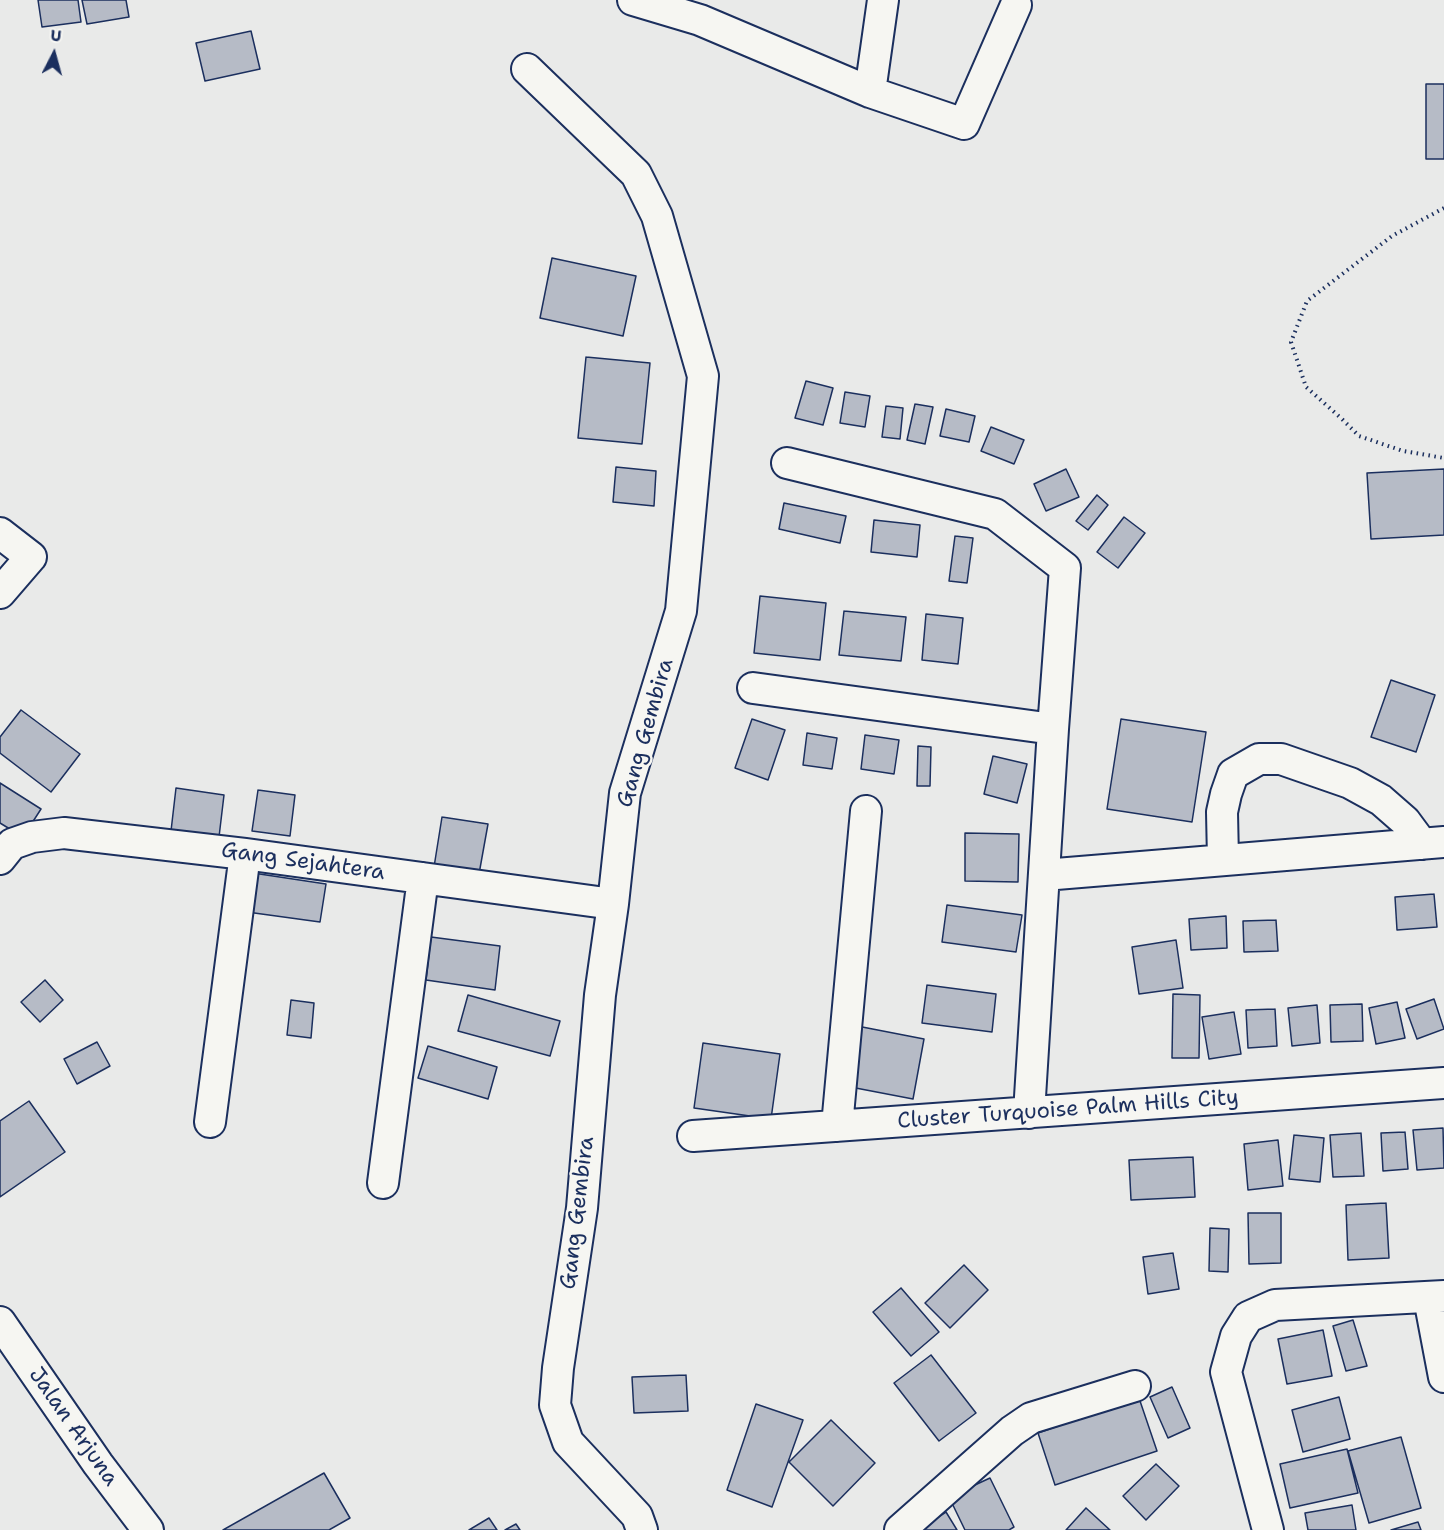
<!DOCTYPE html>
<style>
body{margin:0}
#map{position:relative;width:1444px;height:1530px;overflow:hidden;background:#e9eae9;font-family:"Shantell Sans",sans-serif}
canvas{display:block}
.north{position:absolute;left:24px;top:24px;width:60px;height:60px;-webkit-text-stroke:4px #f6f6f2;paint-order:stroke;rotate:6deg;font-size:16px;font-weight:700;line-height:24px;text-align:center;color:#1b2f5e}
.north::after{content:'';display:block;margin:auto;width:21px;height:27px;background:#1b2f5e;clip-path:polygon(50% 0,100% 100%,50% 72%,0 100%)}
</style>
<div id="map">
<canvas width="1444" height="1530"></canvas>
<div class="north">U</div>
</div>
<script>
const ctx = document.querySelector('canvas').getContext('2d');
ctx.lineJoin = 'round';
function fill(path, color) {
  ctx.fillStyle = color;
  ctx.fill(path, 'evenodd');
}
function toPath(rows) {
  const path = new Path2D();
  for (const r of rows) {
    path.moveTo(r[0], r[1]);
    for (let i = 2; i < r.length; i += 2) path.lineTo(r[i], r[i + 1]);
  }
  return path;
}
function trace(path, color, width, dash) {
  ctx.strokeStyle = color;
  ctx.lineWidth = width;
  ctx.lineCap = dash ? 'butt' : 'round';
  ctx.setLineDash(dash || []);
  ctx.stroke(path);
}
function label(font, color, halo, rows, align = 'center') {
  ctx.font = font + ' "Shantell Sans",sans-serif';
  ctx.lineWidth = 5;
  ctx.setLineDash([]);
  ctx.textBaseline = 'middle';
  ctx.strokeStyle = halo;
  ctx.fillStyle = color;
  for (const [text, x, y, turn = 0] of rows) {
    ctx.save();
    ctx.translate(x, y);
    ctx.rotate((+turn || 0) * Math.PI / 180);
    ctx.textAlign = isNaN(turn) ? turn : align;
    if (halo) ctx.strokeText(text, 0, 0);
    ctx.fillText(text, 0, 0);
    ctx.restore();
  }
}
const building = toPath([
 [38,0,78,0,81,22,42,27,38,0],
 [82,0,126,0,129,17,87,24,82,0],
 [251,31,260,69,205,81,196,43,251,31],
 [1426,84,1444,84,1444,159,1426,159,1426,84],
 [552,258,636,276,623,336,540,318,552,258],
 [586,357,650,363,642,444,578,438,586,357],
 [806,381,833,388,823,425,795,418,806,381],
 [845,392,870,396,865,427,840,423,845,392],
 [915,404,933,407,925,444,907,440,915,404],
 [886,406,903,408,900,439,882,437,886,406],
 [946,409,975,416,969,442,940,436,946,409],
 [991,427,1024,440,1014,464,981,451,991,427],
 [616,467,656,471,654,506,613,502,616,467],
 [1066,469,1079,497,1046,511,1034,484,1066,469],
 [1444,469,1444,535,1371,539,1367,473,1444,469],
 [1097,495,1108,505,1088,530,1076,521,1097,495],
 [784,503,846,516,840,543,779,529,784,503],
 [1124,517,1145,533,1118,568,1097,552,1124,517],
 [874,520,920,525,917,557,871,552,874,520],
 [955,536,973,538,967,583,949,581,955,536],
 [760,596,826,603,820,660,754,653,760,596],
 [844,611,906,617,901,661,839,655,844,611],
 [926,614,963,618,958,664,922,660,926,614],
 [1391,680,1435,695,1416,752,1371,737,1391,680],
 [21,710,80,754,51,792,0,753,0,737,21,710],
 [752,719,785,730,768,780,735,768,752,719],
 [1121,719,1206,732,1192,822,1107,809,1121,719],
 [807,733,837,738,832,769,803,765,807,733],
 [865,735,899,740,894,774,861,769,865,735],
 [918,746,931,747,930,786,917,786,918,746],
 [993,756,1027,764,1017,803,984,794,993,756],
 [0,783,41,809,23,837,0,823,0,783],
 [176,788,224,795,219,837,171,831,176,788],
 [258,790,295,795,290,836,252,831,258,790],
 [442,817,488,824,479,874,434,867,442,817],
 [965,833,1019,834,1018,882,965,881,965,833],
 [253,873,326,884,320,922,247,912,253,873],
 [1434,894,1437,927,1397,930,1395,897,1434,894],
 [947,905,1022,915,1016,952,942,942,947,905],
 [1226,916,1227,948,1191,950,1189,919,1226,916],
 [1276,920,1278,951,1244,952,1243,921,1276,920],
 [431,937,500,946,495,990,426,980,431,937],
 [1176,940,1183,988,1139,994,1132,947,1176,940],
 [45,980,63,1000,40,1022,21,1002,45,980],
 [927,985,996,994,992,1032,922,1023,927,985],
 [1173,994,1200,995,1199,1058,1172,1058,1173,994],
 [468,995,560,1021,550,1056,458,1031,468,995],
 [1434,999,1444,1029,1417,1039,1406,1009,1434,999],
 [291,1000,314,1003,311,1038,287,1035,291,1000],
 [1397,1002,1405,1038,1376,1044,1369,1008,1397,1002],
 [1362,1004,1363,1041,1331,1042,1330,1005,1362,1004],
 [1317,1005,1320,1043,1292,1046,1288,1008,1317,1005],
 [1275,1009,1277,1046,1248,1048,1246,1010,1275,1009],
 [1234,1012,1241,1054,1209,1059,1202,1017,1234,1012],
 [852,1025,924,1039,913,1099,840,1085,852,1025],
 [97,1042,110,1066,77,1084,64,1059,97,1042],
 [703,1043,780,1054,771,1119,694,1108,703,1043],
 [428,1046,497,1067,488,1099,418,1078,428,1046],
 [29,1101,65,1152,0,1197,0,1121,29,1101],
 [1443,1128,1444,1168,1417,1170,1413,1130,1443,1128],
 [1405,1132,1408,1169,1383,1171,1381,1133,1405,1132],
 [1361,1133,1364,1176,1333,1177,1330,1135,1361,1133],
 [1294,1135,1324,1138,1320,1182,1289,1179,1294,1135],
 [1278,1140,1283,1186,1248,1190,1244,1144,1278,1140],
 [1193,1157,1195,1197,1131,1200,1129,1160,1193,1157],
 [1386,1203,1389,1258,1348,1260,1346,1205,1386,1203],
 [1248,1213,1281,1213,1281,1263,1249,1264,1248,1213],
 [1210,1228,1229,1229,1228,1272,1209,1271,1210,1228],
 [1173,1253,1179,1289,1148,1294,1143,1257,1173,1253],
 [964,1265,988,1290,950,1328,925,1303,964,1265],
 [901,1288,939,1332,911,1356,873,1312,901,1288],
 [1353,1320,1367,1366,1346,1371,1333,1326,1353,1320],
 [1323,1330,1332,1376,1287,1384,1278,1339,1323,1330],
 [931,1355,976,1413,939,1441,894,1383,931,1355],
 [686,1375,688,1411,634,1413,632,1377,686,1375],
 [1172,1387,1190,1428,1168,1438,1150,1397,1172,1387],
 [1339,1397,1350,1439,1303,1452,1292,1410,1339,1397],
 [1139,1398,1157,1451,1055,1485,1038,1433,1139,1398],
 [756,1404,803,1420,772,1507,727,1490,756,1404],
 [831,1420,875,1463,833,1506,789,1462,831,1420],
 [1401,1437,1421,1508,1369,1523,1348,1451,1401,1437],
 [1347,1449,1358,1493,1290,1508,1280,1464,1347,1449],
 [1156,1464,1179,1486,1146,1520,1123,1496,1156,1464],
 [324,1473,350,1518,329,1530,223,1530,324,1473],
 [990,1478,1014,1527,1009,1530,965,1530,949,1497,990,1478],
 [1352,1505,1356,1530,1308,1530,1305,1513,1352,1505],
 [1086,1508,1110,1530,1066,1530,1086,1508],
 [946,1512,957,1530,918,1530,946,1512],
 [489,1518,497,1530,469,1530,489,1518],
 [1418,1522,1421,1530,1391,1530,1418,1522],
 [516,1524,520,1530,505,1530,516,1524]
]);
fill(building, '#b6bbc6');
trace(building, '#1b2f5e', 1.5);
const street = toPath([
 [633,0,700,20,870,92,964,124,1016,5],
 [527,69,636,174,657,216,703,376,681,611,625,793,613,904,600,995,582,1208,558,1368,555,1405,568,1442,637,1516,642,1530],
 [870,92,883,0],
 [787,463,995,514,1065,568,1053,729],
 [0,533,31,557,0,593],
 [753,688,1053,729,1029,1113],
 [0,859,12,844,32,837,64,833,245,854,613,904],
 [1223,860,1222,812,1226,794,1233,774,1259,759,1281,759,1350,783,1381,800,1405,821,1422,844],
 [1044,875,1444,842],
 [210,1122,245,854],
 [837,1126,866,811],
 [693,1136,1444,1083],
 [383,1183,423,878],
 [1429,1298,1444,1377],
 [0,1322,98,1464,148,1530],
 [900,1530,1012,1431,1031,1418,1135,1386],
 [1268,1530,1226,1372,1236,1336,1248,1317,1275,1305,1444,1296]
]);
trace(street, '#1b2f5e', 34);
trace(toPath([
 [1444,208,1392,236,1307,301,1291,342,1306,387,1342,419,1359,436,1403,451,1444,458]
]), '#1b2f5e', 4, [1.5, 4.5]);
trace(street, '#f6f6f2', 30);
label('22px', '#1b2f5e', '#f6f6f2', [
 ["Gang Gembira",646,733,-74],
 ["Gang Sejahtera",303,862,8],
 ["Cluster Turquoise Palm Hills City",1068,1110,-4],
 ["Gang Gembira",578,1213,-83],
 ["Jalan Arjuna",73,1427,55]
]);
</script>
